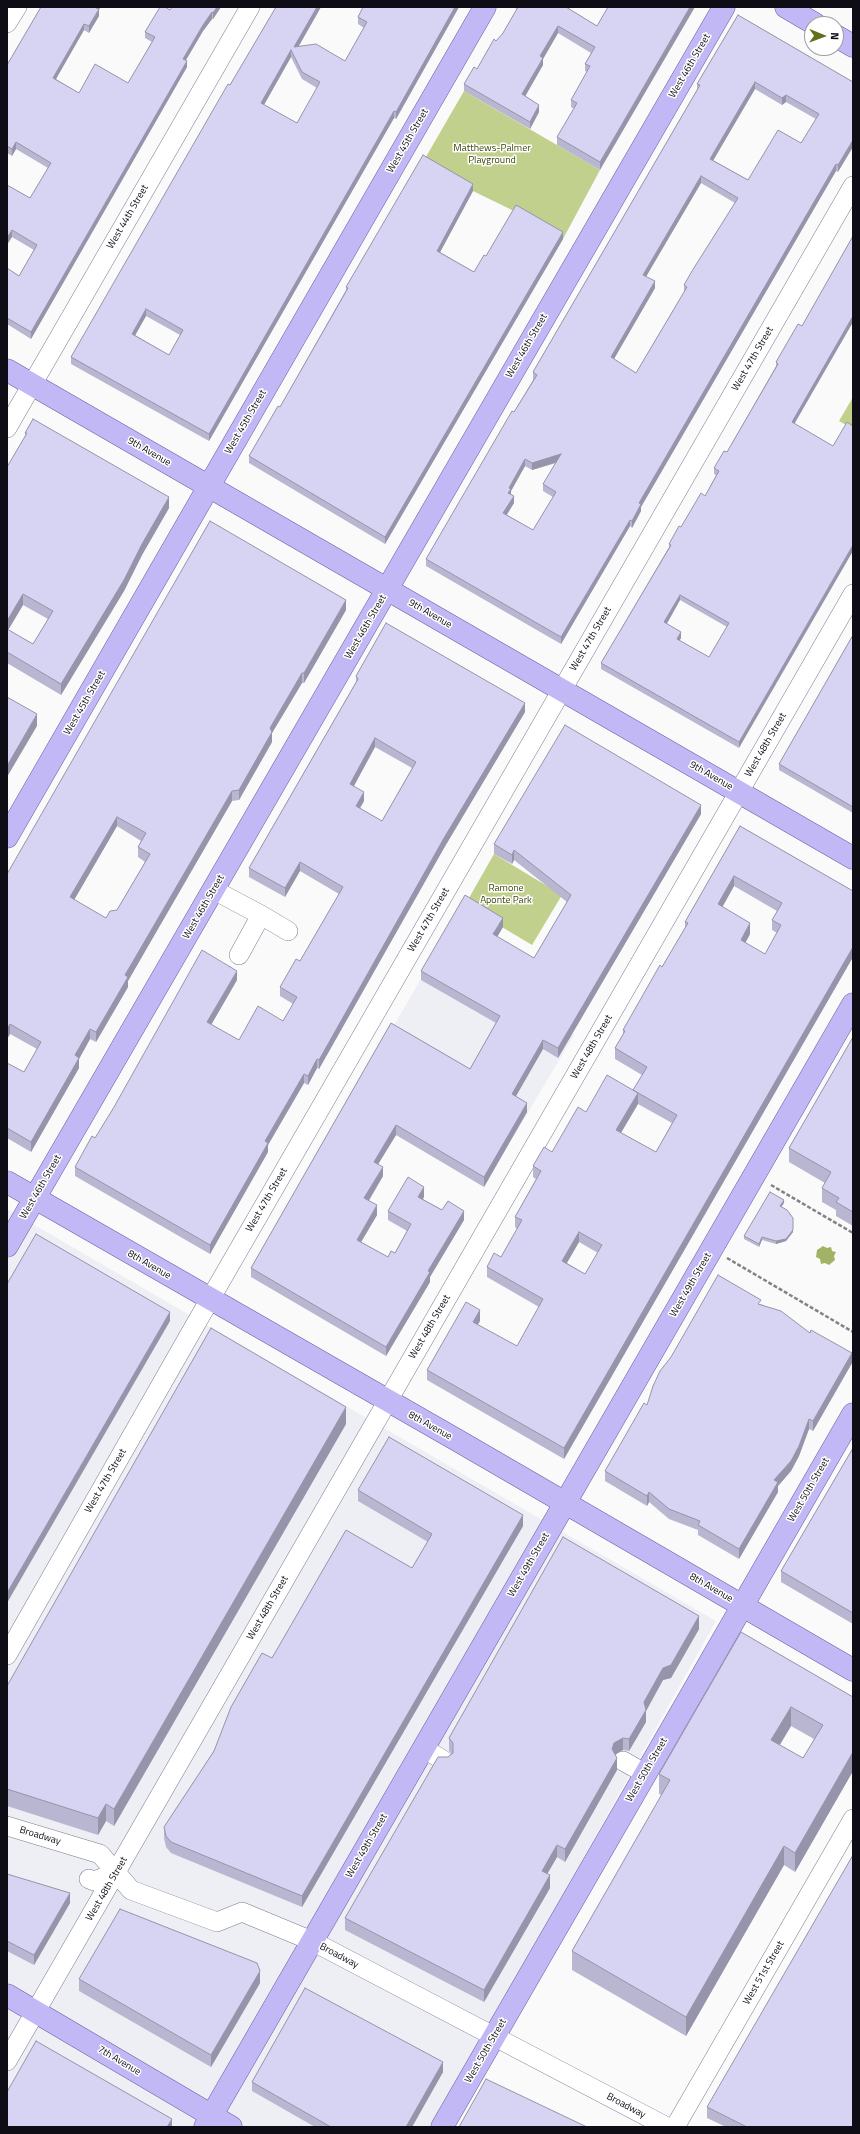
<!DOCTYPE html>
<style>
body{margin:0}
#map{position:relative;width:860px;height:2134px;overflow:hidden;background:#fafafa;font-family:"Titillium Web",sans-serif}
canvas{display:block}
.frame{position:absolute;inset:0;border:8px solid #0e0d15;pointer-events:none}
.north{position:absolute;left:804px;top:16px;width:40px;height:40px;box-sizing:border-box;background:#fff;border:1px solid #9f9ea1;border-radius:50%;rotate:91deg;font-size:11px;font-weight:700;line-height:16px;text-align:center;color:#0e0d15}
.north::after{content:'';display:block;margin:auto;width:14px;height:18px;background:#62701c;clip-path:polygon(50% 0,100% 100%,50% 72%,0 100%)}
</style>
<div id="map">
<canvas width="860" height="2134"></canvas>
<div class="frame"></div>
<div class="north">N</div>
</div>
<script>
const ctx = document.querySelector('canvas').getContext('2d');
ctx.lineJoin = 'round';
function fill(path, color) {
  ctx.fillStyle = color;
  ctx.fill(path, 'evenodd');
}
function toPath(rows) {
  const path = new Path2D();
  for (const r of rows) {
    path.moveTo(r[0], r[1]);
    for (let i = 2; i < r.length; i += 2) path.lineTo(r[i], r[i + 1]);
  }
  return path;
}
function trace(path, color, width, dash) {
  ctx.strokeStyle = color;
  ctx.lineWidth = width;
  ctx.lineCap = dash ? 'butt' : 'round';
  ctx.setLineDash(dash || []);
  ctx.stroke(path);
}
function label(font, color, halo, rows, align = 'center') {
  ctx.font = font + ' "Titillium Web",sans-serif';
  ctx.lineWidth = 3;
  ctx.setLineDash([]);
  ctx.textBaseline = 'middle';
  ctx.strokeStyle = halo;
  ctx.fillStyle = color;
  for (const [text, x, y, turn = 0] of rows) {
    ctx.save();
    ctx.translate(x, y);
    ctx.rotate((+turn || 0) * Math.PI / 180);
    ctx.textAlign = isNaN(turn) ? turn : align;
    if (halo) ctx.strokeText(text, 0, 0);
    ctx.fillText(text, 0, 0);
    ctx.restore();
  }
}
fill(toPath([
 [435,955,574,1035,514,1136,376,1056],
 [7,1209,716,1621,505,1998,429,2127,7,2127]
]), '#eeeef5');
fill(toPath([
 [464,91,600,170,563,239,516,212,473,191,423,162],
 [853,397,853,429,839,421],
 [494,854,562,895,532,945,465,905]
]), '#c1d08d');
fill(toPath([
 [823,1246,827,1248,831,1247,832,1251,836,1252,834,1256,835,1260,829,1265,825,1263,821,1264,820,1259,816,1257,817,1250]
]), '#a3b365');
const minor = toPath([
 [7,23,17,7],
 [7,428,250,7],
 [214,890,261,915,239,955],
 [261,915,288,931],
 [7,1655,194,1327,853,186],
 [423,1748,443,1760],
 [623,1761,646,1774],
 [7,1826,100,1854,131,1890,217,1922,242,1912,312,1941,667,2127],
 [89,1879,94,1881,116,1873],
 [7,2061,853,594],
 [675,2127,853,1819]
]);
const major = toPath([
 [786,7,815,24],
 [836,36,853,46],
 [7,370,853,858],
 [7,837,485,7],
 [7,1182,462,1443,853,1670],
 [7,1246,724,7],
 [7,1995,231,2127],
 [205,2127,853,1004],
 [442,2127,853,1414]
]);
trace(minor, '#7d7b93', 20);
trace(major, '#6a5ea3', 23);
trace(toPath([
 [771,1185,853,1233],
 [727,1258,853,1332]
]), '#838286', 2.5, [4, 2]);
trace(minor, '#fff', 19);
trace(major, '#c3b8f6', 22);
fill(toPath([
 [41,7,100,7,99,10,99,16,91,29,89,33,84,30,56,79,79,93,128,83,152,42,145,38,145,32,170,10,221,7,213,19,212,19,203,31,186,60,187,67,31,339,7,324,7,268,19,276,34,250,12,237,7,185,30,198,48,168,16,149,12,156,7,153,7,65],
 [276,7,321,7,299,46,345,61,364,28,358,24,358,17,459,7,396,119,394,118,209,441,71,364,71,357],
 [291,57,302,79,317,88,297,123,264,105],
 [146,316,180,335,169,355,135,335],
 [513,7,566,7,597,26,608,7,600,170,557,145,557,137,574,109,571,107,571,100,587,72,585,71,585,64,591,53,558,33,543,59,543,65,525,96,539,112,530,129,464,91,464,84,477,69,503,33,517,9],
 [738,15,853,82,838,172,836,171,641,507,641,511,632,528,630,526,561,644,426,566,426,559,533,380,533,372,697,90,697,84],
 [755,89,782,105,786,102,816,119,801,143,748,180,713,160],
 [701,183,735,203,684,285,684,292,636,373,614,359,655,288,646,276],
 [556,463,543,484,543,491,553,497,533,530,507,515,514,503,511,495,511,491,525,466,532,470],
 [473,191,440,252,474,272,486,256,563,239,385,544,249,463,249,456,280,407,346,290,346,287],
 [853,236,853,322,794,423,739,748,601,669,601,663,669,547,669,544,705,496,716,475,714,474,714,468,727,452,776,366,776,362,802,326],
 [680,600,727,627,709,657,679,640,681,638,667,624],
 [25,433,169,508,142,555,124,591,61,695,7,663,7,467,25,436],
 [23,605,48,619,33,644,8,630],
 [346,610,304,683,302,683,272,733,272,742,239,800,232,801,153,937,128,981,128,987,96,1042,90,1039,79,1059,79,1068,31,1152,7,1138,7,1063,24,1072,37,1049,10,1034,7,1039,7,874],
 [117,826,141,841,138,847,138,857,145,862,117,910,106,918,74,900],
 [853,635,853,813,779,770,779,764],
 [356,676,525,712,444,848,319,1069,317,1068,308,1085,304,1083,268,1145,268,1152,210,1254,75,1176,75,1167,95,1138,237,980,211,1025,239,1040,283,1021,293,1004,280,996,280,987,300,961,339,894,300,871,285,897,249,877,249,868,356,682],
 [375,747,412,768,382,821,360,808,364,801,354,786],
 [701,814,558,1058,543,1049,516,1096,527,1112,484,1187,396,1135,378,1164,383,1176,369,1201,377,1215,361,1242,388,1257,395,1253,407,1231,388,1220,388,1211,424,1197,423,1199,442,1210,464,1220,430,1277,430,1282,386,1356,251,1277,251,1268,391,1023,470,1069,496,1023,421,980,421,971,503,927,497,937,534,958,567,902,514,860,512,864,494,854,494,844],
 [740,826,853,891,853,957,564,1459,427,1380,427,1370,480,1321,477,1325,517,1346,539,1307,487,1277,487,1267,501,1257,517,1229,515,1227,515,1217,536,1179,533,1177,533,1166,552,1152,586,1112,633,1090,642,1075,615,1059,615,1048,623,1035,623,1030,662,967,685,928,685,922],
 [734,886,777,911,772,920,772,930,777,933,765,954,745,943,750,934,722,907],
 [638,1104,672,1123,656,1152,621,1133],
 [579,1242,598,1253,585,1274,567,1263],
 [853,1037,853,1226,836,1216,836,1210,822,1202,822,1188,825,1183,789,1162,789,1148],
 [784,1203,781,1207,793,1232,786,1241,776,1244,762,1240,759,1247,744,1239,744,1236],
 [761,1304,810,1333,852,1363,813,1431,809,1429,799,1456,791,1471,778,1486,778,1492,739,1559,698,1535,698,1530,669,1519,649,1502,647,1506,605,1481,605,1471,647,1405],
 [346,1424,114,1826,106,1821,98,1835,7,1806,7,1686],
 [853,1448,853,1624,781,1582,781,1571],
 [358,1490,523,1526,302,1907,171,1853,166,1847,164,1838,164,1827,214,1751,272,1658,412,1568,428,1542,358,1501],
 [699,1629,671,1678,663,1680,646,1711,646,1722,629,1751,623,1750,615,1754,617,1770,565,1862,557,1857,547,1874,550,1888,484,2002,345,1930,345,1918,448,1757,452,1754,449,1751,449,1738],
 [741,1632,853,1697,853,1771,795,1872,784,1865,686,2036,572,1970,572,1951,662,1795,659,1794,659,1774],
 [791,1726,814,1739,803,1758,780,1745],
 [7,1874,70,1903,34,1965,7,1951],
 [79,1979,260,1983,211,2067,79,1991],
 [443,2072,412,2127,315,2127,252,2091,252,2082],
 [707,2107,853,2127,726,2127,707,2118]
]), '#b9b6d1');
fill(toPath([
 [96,7,100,7,99,10,99,16,89,33,89,26],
 [217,7,221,7,213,19,213,13],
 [317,7,321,7,294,54,294,47],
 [455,7,459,7,396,119,396,112],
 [690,7,695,7,600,170,600,162],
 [212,12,212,19,203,31,183,65,183,59,203,25],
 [84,24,84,30,53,84,53,78],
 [558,26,558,33,543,59,543,65,522,102,522,94,540,56],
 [291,50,291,57,261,110,261,103],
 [187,61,187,67,31,339,31,332],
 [755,82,755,89,710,166,710,159],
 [786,95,786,102,782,105,782,98],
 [539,105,539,112,530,129,530,122],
 [394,111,394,118,209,441,209,434],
 [853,140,853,147,838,172,838,165],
 [16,142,16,149,12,156,12,149],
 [836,164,836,171,641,507,641,511,632,528,632,521,639,503],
 [701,176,701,183,643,282,643,275],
 [473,184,473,191,437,258,437,251],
 [12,230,12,237,7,245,7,238],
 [563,232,563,239,385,544,385,537],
 [655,281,655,288,611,364,611,357],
 [146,309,146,316,132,341,132,334],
 [853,316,853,322,792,428,792,422],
 [561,454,561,461,532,470,532,463],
 [525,459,525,466,511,491,511,496,508,500,509,488],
 [514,496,514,503,503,520,503,513],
 [169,497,169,508,142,555,124,591,61,695,61,684],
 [630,520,630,526,561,644,561,637],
 [853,545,853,551,739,748,739,742],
 [23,594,23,605,7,632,7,621],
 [680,595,680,600,664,628,664,622],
 [346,600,346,610,304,683,304,673],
 [681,632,681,638,677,645,677,639],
 [302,673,302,683,272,733,272,742,239,800,239,790,270,728],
 [525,703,525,712,444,848,319,1069,319,1060,444,838],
 [37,714,37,726,7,777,7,766],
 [375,738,375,747,350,793,350,784],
 [232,791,232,801,128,981,128,987,96,1042,96,1032,125,975],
 [364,792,364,801,356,815,356,806],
 [701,805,701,814,558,1058,558,1048],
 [117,817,117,826,70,907,70,897],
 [514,850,514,860,512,864,512,855],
 [300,862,300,871,285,897,285,888],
 [734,876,734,886,718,915,718,904],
 [503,918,503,927,493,944,493,934],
 [750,923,750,934,741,951,741,940],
 [853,947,853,957,564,1459,564,1448],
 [237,971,237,980,207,1032,207,1022],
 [10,1024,10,1034,7,1039,7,1029],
 [90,1029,90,1039,79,1059,79,1068,31,1152,31,1142,75,1055],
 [543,1040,543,1049,512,1103,512,1094],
 [317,1059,317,1068,308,1085,308,1076],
 [304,1074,304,1083,268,1145,268,1152,210,1254,210,1245,265,1141],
 [638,1093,638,1104,616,1141,616,1130],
 [527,1103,527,1112,484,1187,484,1177],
 [396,1125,396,1135,374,1171,374,1162],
 [383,1167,383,1176,364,1208,364,1198],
 [424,1187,424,1197,418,1206,418,1197],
 [784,1200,784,1203,780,1209,780,1206],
 [377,1205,377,1215,357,1249,357,1240],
 [464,1211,464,1220,430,1277,430,1282,386,1356,386,1347,428,1271],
 [793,1230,793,1232,786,1241,776,1244,776,1241],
 [579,1232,579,1242,562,1271,562,1261],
 [762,1237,762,1240,759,1247,759,1244],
 [480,1310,480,1321,473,1333,473,1322],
 [170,1312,170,1321,7,1603,7,1593],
 [852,1353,852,1363,813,1431,813,1421],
 [346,1407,346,1424,114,1826,114,1809],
 [809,1419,809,1429,799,1456,791,1471,778,1486,778,1492,739,1559,739,1549,774,1480],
 [649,1492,649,1502,647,1506,647,1496],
 [523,1515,523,1526,302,1907,302,1896],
 [699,1616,699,1629,671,1678,663,1680,646,1711,646,1722,629,1751,629,1739,644,1702,663,1668],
 [791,1707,791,1726,771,1759,771,1740],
 [623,1738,623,1750,614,1755,612,1749,614,1743],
 [853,1752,853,1771,795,1872,795,1853],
 [617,1758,617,1770,565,1862,565,1849],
 [106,1804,106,1821,98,1835,98,1818],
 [557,1845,557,1857,542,1883,542,1871],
 [784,1846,784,1865,686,2036,686,2017],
 [550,1875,550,1888,484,2002,484,1990],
 [70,1893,70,1903,34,1965,34,1955],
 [260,1971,260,1983,211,2067,211,2055],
 [443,2062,443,2072,412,2127,406,2127],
 [172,2119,172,2127,167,2127]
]), '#9694aa');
const building = toPath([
 [41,7,96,7,96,8,99,9,89,26,84,24,53,78,79,93,95,64,128,83,155,37,145,32,160,7,165,7,170,10,172,7,217,7,213,13,212,12,203,25,183,59,187,61,31,332,7,318,7,268,19,276,37,245,12,230,7,238,7,185,30,198,51,163,16,142,12,149,7,146,7,65,41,7],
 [276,7,317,7,294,47,316,44,345,61,367,22,358,17,363,7,455,7,396,112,394,111,209,434,71,357,228,84,230,85,276,7],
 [291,50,302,72,320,82,297,123,261,103,291,50],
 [146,309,183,330,169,355,132,334,146,309],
 [518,7,566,7,597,26,608,7,690,7,600,162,557,137,577,103,571,100,590,66,585,64,595,47,558,26,540,56,543,58,522,94,539,105,530,122,464,84,474,67,477,69,494,39,496,41,503,33,518,7],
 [738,15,853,82,853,140,838,165,836,164,639,503,641,504,632,521,630,520,561,637,426,559,512,411,514,412,537,375,533,372,700,85,697,84,738,15],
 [755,82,782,98,786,95,819,114,801,143,778,130,748,180,710,159,755,82],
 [701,176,738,198,692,271,684,285,687,287,636,373,611,357,655,281,643,275,701,176],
 [561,454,543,484,556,492,533,530,503,513,514,496,508,493,511,489,509,488,525,459,532,463,561,454],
 [423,155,473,184,437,251,474,272,484,255,486,256,516,205,563,232,385,537,249,456,278,406,280,407,348,288,346,287,423,155],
 [853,236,853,316,792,422,833,446,847,422,853,426,853,545,739,742,601,663,671,545,669,544,679,526,681,527,701,493,705,496,719,471,714,468,724,451,727,452,778,364,776,362,798,324,802,326,853,236],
 [680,595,729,623,709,657,677,639,681,632,664,622,680,595],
 [33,419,169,497,142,544,124,580,61,684,7,652,7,629,33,644,53,611,23,594,7,621,7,467,27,433,25,433,33,419],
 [210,521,346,600,304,673,302,673,270,728,272,732,239,790,232,791,153,927,125,975,128,977,96,1032,90,1029,75,1055,79,1058,31,1142,7,1128,7,1063,24,1072,41,1042,10,1024,7,1029,7,874,210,521],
 [117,817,146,833,138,847,150,854,117,910,110,911,106,918,70,897,117,817],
 [386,623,525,703,444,838,319,1060,317,1059,308,1076,304,1074,265,1141,268,1143,210,1245,75,1167,92,1136,95,1138,114,1107,202,950,237,971,207,1022,239,1040,258,1006,283,1021,297,997,280,987,296,959,300,961,343,887,300,862,285,888,249,868,358,679,356,676,386,623],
 [375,738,416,762,382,821,356,806,364,792,350,784,375,738],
 [853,635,853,807,779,764,853,635],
 [7,697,37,714,7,766,7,697],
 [565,725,701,805,558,1048,543,1040,512,1094,527,1103,484,1177,396,1125,374,1162,383,1167,364,1198,377,1205,357,1240,388,1257,391,1251,395,1253,411,1224,388,1211,408,1177,424,1187,418,1197,442,1210,448,1201,464,1211,428,1271,430,1272,386,1347,251,1268,391,1023,470,1069,500,1016,421,971,465,895,503,918,493,934,534,958,571,895,514,850,512,855,494,844,565,725],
 [740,826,853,891,853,947,564,1448,427,1370,466,1302,480,1310,473,1322,517,1346,543,1299,487,1267,494,1253,501,1257,522,1220,515,1217,541,1171,533,1166,544,1147,552,1152,578,1107,586,1112,607,1075,638,1093,616,1130,656,1152,677,1115,633,1090,647,1067,615,1048,625,1031,623,1030,660,965,662,967,688,923,685,922,740,826],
 [734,876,782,903,772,920,781,925,765,954,741,940,750,923,718,904,734,876],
 [579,1232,602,1245,585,1274,562,1261,579,1232],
 [853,1037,853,1212,836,1202,839,1198,822,1188,831,1172,789,1148,853,1037],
 [770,1192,784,1200,780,1206,787,1210,793,1218,793,1230,786,1239,776,1241,762,1237,759,1244,744,1236,770,1192],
 [36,1234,170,1312,7,1593,7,1284,36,1234],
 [718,1275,761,1300,758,1304,781,1311,810,1333,811,1330,852,1353,813,1421,809,1419,799,1446,791,1461,774,1480,778,1482,739,1549,698,1525,700,1521,669,1509,649,1492,647,1496,605,1471,644,1403,647,1405,653,1386,660,1371,671,1357,718,1275],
 [211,1328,346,1407,114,1809,106,1804,98,1818,7,1789,7,1686,211,1328],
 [389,1437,523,1515,302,1896,171,1842,166,1836,164,1827,214,1751,231,1707,262,1653,272,1658,346,1530,412,1568,432,1534,358,1490,389,1437],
 [853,1448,853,1613,781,1571,853,1448],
 [563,1537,699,1616,671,1665,663,1668,644,1702,646,1710,629,1739,623,1738,614,1743,612,1749,617,1758,565,1849,557,1845,542,1871,550,1875,484,1990,345,1918,438,1757,448,1757,453,1753,453,1743,449,1738,563,1537],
 [741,1632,853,1697,853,1752,795,1853,784,1846,686,2017,572,1951,670,1780,659,1774,741,1632],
 [791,1707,823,1725,803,1758,771,1740,791,1707],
 [853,1855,853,2127,747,2127,707,2107,853,1855],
 [7,1874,70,1893,34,1955,7,1941,7,1874],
 [120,1909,257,1963,260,1971,211,2055,79,1979,120,1909],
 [305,1988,443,2062,406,2127,331,2127,252,2082,305,1988],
 [36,2041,172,2119,167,2127,7,2127,7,2092,36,2041],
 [486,2079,587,2127,459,2127,486,2079]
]);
fill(building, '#d7d4f3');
trace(building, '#9694aa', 1);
label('10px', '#0e0d15', '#fff', [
 ["West 46th Street",690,66,-60],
 ["West 45th Street",408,141,-60],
 ["West 44th Street",128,217,-60],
 ["West 46th Street",527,346,-60],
 ["West 47th Street",753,359,-60],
 ["West 45th Street",246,422,-60],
 ["9th Avenue",149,452,30],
 ["9th Avenue",430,614,30],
 ["West 46th Street",366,627,-60],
 ["West 47th Street",591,639,-60],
 ["West 45th Street",85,703,-60],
 ["West 48th Street",766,745,-60],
 ["9th Avenue",711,776,30],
 ["West 46th Street",204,907,-60],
 ["West 47th Street",429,920,-60],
 ["West 48th Street",592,1047,-60],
 ["West 46th Street",41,1187,-60],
 ["West 47th Street",267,1200,-60],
 ["8th Avenue",149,1265,30],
 ["West 49th Street",691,1285,-60],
 ["West 48th Street",430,1327,-60],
 ["8th Avenue",430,1426,29],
 ["West 47th Street",106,1481,-60],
 ["West 50th Street",809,1490,-60],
 ["West 49th Street",529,1565,-60],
 ["8th Avenue",711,1588,30],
 ["West 48th Street",268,1608,-60],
 ["West 50th Street",647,1770,-60],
 ["Broadway",40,1836,17],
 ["West 49th Street",367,1846,-60],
 ["West 48th Street",107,1889,-60],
 ["Broadway",339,1956,28],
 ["West 51st Street",764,1973,-60],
 ["West 50th Street",486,2051,-60],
 ["7th Avenue",119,2061,31],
 ["Broadway",626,2106,28]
]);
label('10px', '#3a4407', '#fff', [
 ["Matthews-Palmer",492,149],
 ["Playground",492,161],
 ["Ramone",506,889],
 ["Aponte Park",506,901]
]);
</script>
